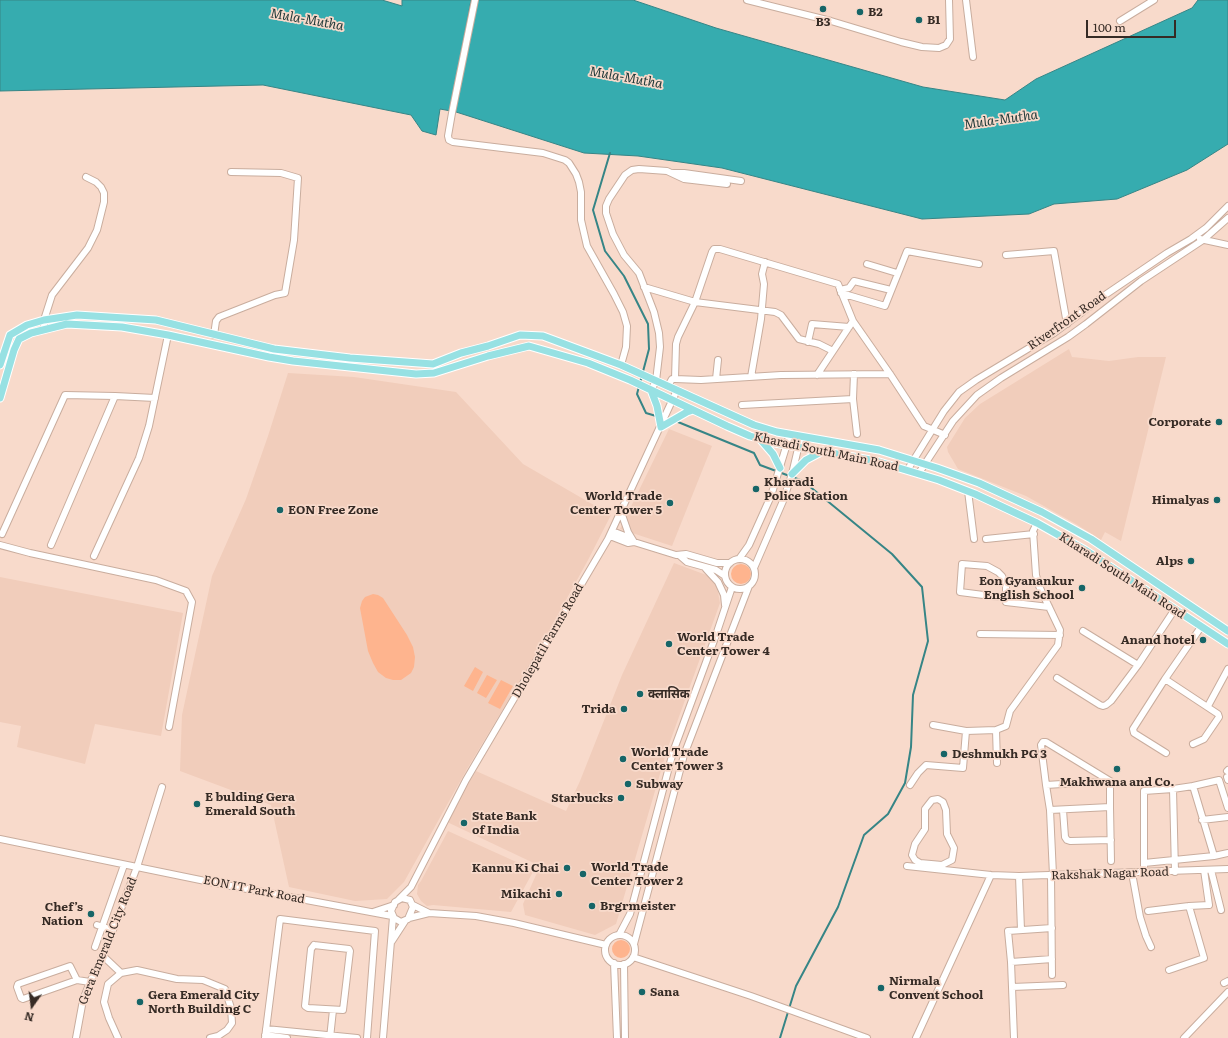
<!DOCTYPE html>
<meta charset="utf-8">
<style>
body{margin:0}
#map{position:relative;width:1228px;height:1038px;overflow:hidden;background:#f8dacb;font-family:Literata,serif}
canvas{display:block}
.north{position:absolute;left:12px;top:986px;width:40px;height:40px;-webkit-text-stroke:3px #f8dacb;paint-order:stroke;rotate:194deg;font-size:11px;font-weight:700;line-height:16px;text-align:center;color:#362b25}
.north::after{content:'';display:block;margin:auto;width:14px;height:18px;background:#362b25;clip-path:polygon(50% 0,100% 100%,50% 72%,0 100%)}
.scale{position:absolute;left:1086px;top:20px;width:90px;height:18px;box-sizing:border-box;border:2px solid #362b25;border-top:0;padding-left:5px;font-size:12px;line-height:14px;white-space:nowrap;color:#362b25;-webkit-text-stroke:3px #f8dacb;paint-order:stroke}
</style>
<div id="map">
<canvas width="1228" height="1038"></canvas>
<div class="north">N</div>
<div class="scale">100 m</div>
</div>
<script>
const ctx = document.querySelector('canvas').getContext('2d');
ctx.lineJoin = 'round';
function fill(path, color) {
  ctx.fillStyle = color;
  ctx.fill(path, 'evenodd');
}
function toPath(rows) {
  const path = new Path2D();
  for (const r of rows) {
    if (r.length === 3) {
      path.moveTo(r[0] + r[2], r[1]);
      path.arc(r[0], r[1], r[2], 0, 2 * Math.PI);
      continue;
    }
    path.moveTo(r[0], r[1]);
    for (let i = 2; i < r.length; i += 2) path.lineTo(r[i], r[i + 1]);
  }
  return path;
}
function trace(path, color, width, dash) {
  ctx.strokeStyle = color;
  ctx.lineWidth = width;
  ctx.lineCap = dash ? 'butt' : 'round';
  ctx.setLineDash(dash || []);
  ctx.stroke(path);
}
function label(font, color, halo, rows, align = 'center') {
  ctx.font = font + ' Literata,"Noto Sans Devanagari",serif';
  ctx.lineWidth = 3.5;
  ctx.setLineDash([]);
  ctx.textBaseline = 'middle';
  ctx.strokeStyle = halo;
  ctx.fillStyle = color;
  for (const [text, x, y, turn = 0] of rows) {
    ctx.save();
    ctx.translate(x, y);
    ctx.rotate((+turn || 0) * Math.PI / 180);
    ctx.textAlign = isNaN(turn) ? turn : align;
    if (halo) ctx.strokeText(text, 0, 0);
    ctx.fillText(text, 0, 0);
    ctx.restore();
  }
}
fill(toPath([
 [1069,349,1072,357,1082,358,1109,361,1138,357,1166,357,1121,541,1105,532,1101,540,1076,524,1026,496,958,469,948,452,947,447,965,418,980,404],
 [288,373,354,377,456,392,523,464,611,515,588,560,539,649,467,769,404,882,387,899,355,901,289,887,271,805,180,771,182,715,212,576,246,499,268,436],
 [669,429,712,446,672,546,620,529],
 [674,563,709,576,717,587,720,603,667,750,616,924,595,935,525,915,523,904,540,866,445,821,476,771,566,811,580,781,622,675],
 [0,577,183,613,161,736,95,724,85,764,17,747,21,726,0,722],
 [448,831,534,870,511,912,433,905,427,906,421,901,417,894,418,885,421,881]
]), '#f1cdbb');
fill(toPath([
 [741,574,10],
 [373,594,378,595,383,598,407,635,413,647,415,657,414,667,411,673,401,680,393,680,386,678,378,672,373,663,368,651,360,608,362,601,365,597],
 [475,667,483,672,473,691,464,686],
 [487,675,497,680,486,698,477,693],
 [501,680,513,686,500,709,488,703],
 [621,949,9]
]), '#feb48e');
const water = toPath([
 [0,0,382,0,402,6,402,0,471,0,451,111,440,109,436,135,422,131,411,115,263,85,0,91,0,0],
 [475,0,633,0,716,28,923,87,1005,100,1036,79,1192,8,1198,0,1228,0,1228,144,1187,170,1117,199,1054,204,1029,214,922,219,722,168,638,156,584,153,453,111,475,0]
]);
fill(water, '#36acaf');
trace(water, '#368586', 1);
trace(toPath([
 [610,153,593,210,605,251,624,276,648,324,649,349,637,394,646,413,656,416],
 [678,422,754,453,760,465,803,481,892,554,922,587,928,641,913,695,911,747,905,783,888,814,864,835,838,907,796,986,780,1038]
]), '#368586', 2);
const minor = toPath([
 [475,0,452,113,448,136,449,140,453,142,543,153,565,160,569,163,576,174,579,182,581,192,581,220,587,246,614,294,623,312,627,326,626,347,621,365],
 [747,0,831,21,901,42,922,47,939,48,946,45,950,39,949,0],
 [966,0,973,57],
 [1120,21,1154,0],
 [674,173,684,173,741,181],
 [1200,239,1228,245],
 [1006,255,1054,251,1067,324],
 [867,264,897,273],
 [644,287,695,302,775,312,781,315,799,339,819,344,833,351],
 [840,290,849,288,854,281,891,290],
 [841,293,885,306,907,251,979,264],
 [44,329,44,320,52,295,88,248,97,230,104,202,104,193,101,187,96,182,86,177],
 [214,335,216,321,219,317,275,295,285,293,294,240,298,178,281,173,231,172],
 [808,342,812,324,849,327],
 [854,374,853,399,857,434],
 [817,375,853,321],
 [751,377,761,319,764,284,762,274,765,262],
 [675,379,676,344,678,337,695,302,712,252,714,249,720,249,838,284,853,321,890,374,924,426,945,435],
 [716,379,718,360],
 [668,386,672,379,675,379,701,380,781,375,890,374],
 [651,390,656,381,660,347,659,333,654,312,639,273,624,255,613,234,606,213,606,206,609,199,625,175,632,170,639,169,667,171,684,179,727,184],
 [742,405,853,399],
 [908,469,944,411,959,392,976,380,1054,333,1105,295,1167,253,1191,239,1206,228,1228,206],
 [919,473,953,421,977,395,1001,378,1068,337,1086,324,1141,281,1203,240,1228,218],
 [968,491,974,539],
 [621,512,628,532,634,542],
 [612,531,630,538],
 [2,534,65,395,115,396],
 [610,536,628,543,634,542,676,555,686,554,717,563,730,563],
 [986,539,1034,534],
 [0,545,30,553,156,580,186,591,192,602,169,727],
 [51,545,115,396,155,398],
 [679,555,687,562,716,570,725,576],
 [94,556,139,458,149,426,168,335],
 [739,559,749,545,771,496,790,434],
 [740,574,15],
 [754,568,783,501,792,474,801,436],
 [706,569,718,582,724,595,725,605],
 [999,597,960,592,962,564,987,566,998,572,1002,576,1006,585,1006,602,1049,607],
 [1083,631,1138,665],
 [980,634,1060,635],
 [1057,678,1100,705,1103,706,1106,705,1111,701,1138,665,1175,609],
 [1165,679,1218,714,1219,717,1204,739,1193,744],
 [1208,706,1228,669],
 [933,725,966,731,996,730,1006,726,1010,711,1058,645,1060,630,1039,586,1036,575,1033,531,1037,523],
 [996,730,997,763],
 [1166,753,1134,733,1133,729,1165,679,1201,627],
 [1227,771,1228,770],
 [1227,777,1228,780],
 [1110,781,1110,807],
 [910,785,918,773,926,765,963,768,966,731],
 [1046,785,1110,781,1046,742,1043,742,1041,745,1046,785,1050,810,1053,875],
 [1193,786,1219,780,1228,808],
 [1173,789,1175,872],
 [1050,810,1110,807,1111,861],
 [1063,810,1065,837,1067,840,1070,841,1111,840],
 [1202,820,1228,817],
 [0,839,215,883,392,916],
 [1144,863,1214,856,1228,853],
 [942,865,952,860,954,848,947,834,946,810,943,802,938,799,932,800,925,809,925,829,915,844,912,855,915,860,920,863,942,865,943,869],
 [907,866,991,875,1019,876,1228,869],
 [1211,870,1221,910],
 [1144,872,1144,791,1173,789,1193,786,1214,856],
 [1132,873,1140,917,1146,936,1151,947],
 [1051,875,1052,975],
 [1019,876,1021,930],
 [402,898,410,900,413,907,408,919,401,922,394,918,391,911,395,902,402,898],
 [399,899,411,887,466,780,608,539,677,390],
 [413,905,429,913],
 [1148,911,1189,906],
 [373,912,394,905],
 [409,918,429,913,476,916,514,923,606,945],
 [97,925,113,930],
 [619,935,630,914,673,752,716,635,732,587],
 [620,950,15],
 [392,941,405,921],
 [634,944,684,755,749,586],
 [314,945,349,949,350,951,343,1010,308,1008,305,1006,311,949,314,945],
 [95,947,124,865],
 [103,956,121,973],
 [633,957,751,996,867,1038],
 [1011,962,1052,959],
 [614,963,617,1038],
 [624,964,625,1038],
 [1169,970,1204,958,1189,906,1209,905,1204,870],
 [77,980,23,999,21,998,17,987,18,984,70,966,77,980,90,982],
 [1224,983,1228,981],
 [1012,987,1063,985],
 [266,1029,357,1038],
 [265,1035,287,1038],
 [76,1038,83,1000,90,982,103,956,137,867,162,787],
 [118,1038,109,1018,104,1002,108,984,121,973,137,970,177,979,203,980,225,989,231,1008,232,1023,227,1030,218,1036,210,1038],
 [265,1038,280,919,375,931,367,1038],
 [330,1038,333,1010],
 [383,1038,393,917],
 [916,1038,991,875],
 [1014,1038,1011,962,1008,931,1052,928],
 [1184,1038,1228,992]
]);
const major = toPath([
 [0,365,10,335,27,325,44,320,77,315,156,320,274,349,350,358,433,364,461,353,488,346,520,335,543,336,621,365,754,425,777,432,879,450,937,468,979,483,1042,512,1091,539,1228,631],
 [651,390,657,406,661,427,687,412,693,410],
 [0,398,14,350,19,339,31,333,67,324,122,327,168,335,269,357,293,361,416,374,434,373,488,356,529,346,588,363,630,380,727,426,750,436,775,443,876,461,939,480,975,494,1037,523,1085,550,1228,644],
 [760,439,773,454,780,468],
 [792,474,806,460,823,451]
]);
trace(minor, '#c9ad9e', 8);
trace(major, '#fff', 9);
trace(minor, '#fff', 6);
trace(major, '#97e1e3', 7);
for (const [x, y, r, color] of [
 [823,9,4,"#166567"],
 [860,12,4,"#166567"],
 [919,20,4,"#166567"],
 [1219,422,4,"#166567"],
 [756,489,4,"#166567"],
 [1217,500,4,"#166567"],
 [670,503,4,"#166567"],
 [280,510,4,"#166567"],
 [1191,561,4,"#166567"],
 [1082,588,4,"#166567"],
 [1203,640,4,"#166567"],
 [669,644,4,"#166567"],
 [640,694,4,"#166567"],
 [624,709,4,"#166567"],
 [944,754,4,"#166567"],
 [623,759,4,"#166567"],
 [1117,769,4,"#166567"],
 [628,784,4,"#166567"],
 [621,798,4,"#166567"],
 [197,804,4,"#166567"],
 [464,823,4,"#166567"],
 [567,868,4,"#166567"],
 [583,874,4,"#166567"],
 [559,894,4,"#166567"],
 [592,906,4,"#166567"],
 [91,914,4,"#166567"],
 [881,988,4,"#166567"],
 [642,992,4,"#166567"],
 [140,1002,4,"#166567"]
]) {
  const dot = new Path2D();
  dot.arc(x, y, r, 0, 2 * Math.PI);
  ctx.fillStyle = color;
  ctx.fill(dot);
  trace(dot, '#f8dacb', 1.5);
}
label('bold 12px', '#362b25', '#f8dacb', [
 ["B2",868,12],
 ["B1",927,20],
 ["B3",823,22,"center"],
 ["Corporate",1211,422,"right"],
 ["Kharadi",764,482],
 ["Police Station",764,496],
 ["World Trade",662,496,"right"],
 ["Center Tower 5",662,510,"right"],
 ["Himalyas",1209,500,"right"],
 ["EON Free Zone",288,510],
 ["Alps",1183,561,"right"],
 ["Eon Gyanankur",1074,581,"right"],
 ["English School",1074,595,"right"],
 ["World Trade",677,637],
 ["Center Tower 4",677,651],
 ["Anand hotel",1195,640,"right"],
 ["क्लासिक",648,694],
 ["Trida",616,709,"right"],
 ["World Trade",631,752],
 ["Center Tower 3",631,766],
 ["Deshmukh PG 3",952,754],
 ["Makhwana and Co.",1117,782,"center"],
 ["Subway",636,784],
 ["E bulding Gera",205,797],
 ["Emerald South",205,811],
 ["Starbucks",613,798,"right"],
 ["State Bank",472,816],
 ["of India",472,830],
 ["World Trade",591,867],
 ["Center Tower 2",591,881],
 ["Kannu Ki Chai",559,868,"right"],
 ["Mikachi",551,894,"right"],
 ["Brgrmeister",600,906],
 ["Chef’s",83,907,"right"],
 ["Nation",83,921,"right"],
 ["Nirmala",889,981],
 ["Convent School",889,995],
 ["Sana",650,992],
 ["Gera Emerald City",148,995],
 ["North Building C",148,1009]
], 'left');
label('12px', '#362b25', '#f8dacb', [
 ["Riverfront Road",1067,321,-35],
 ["Kharadi South Main Road",826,452,12],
 ["Kharadi South Main Road",1122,576,33],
 ["Dholepatil Farms Road",548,641,-60],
 ["Rakshak Nagar Road",1110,874,-2],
 ["EON IT Park Road",254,890,11],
 ["Gera Emerald City Road",108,941,-68]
]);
label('italic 13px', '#1e3838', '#f8dacb', [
 ["Mula-Mutha",307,20,10],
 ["Mula-Mutha",626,78,10],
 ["Mula-Mutha",1001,120,-8]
]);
</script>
